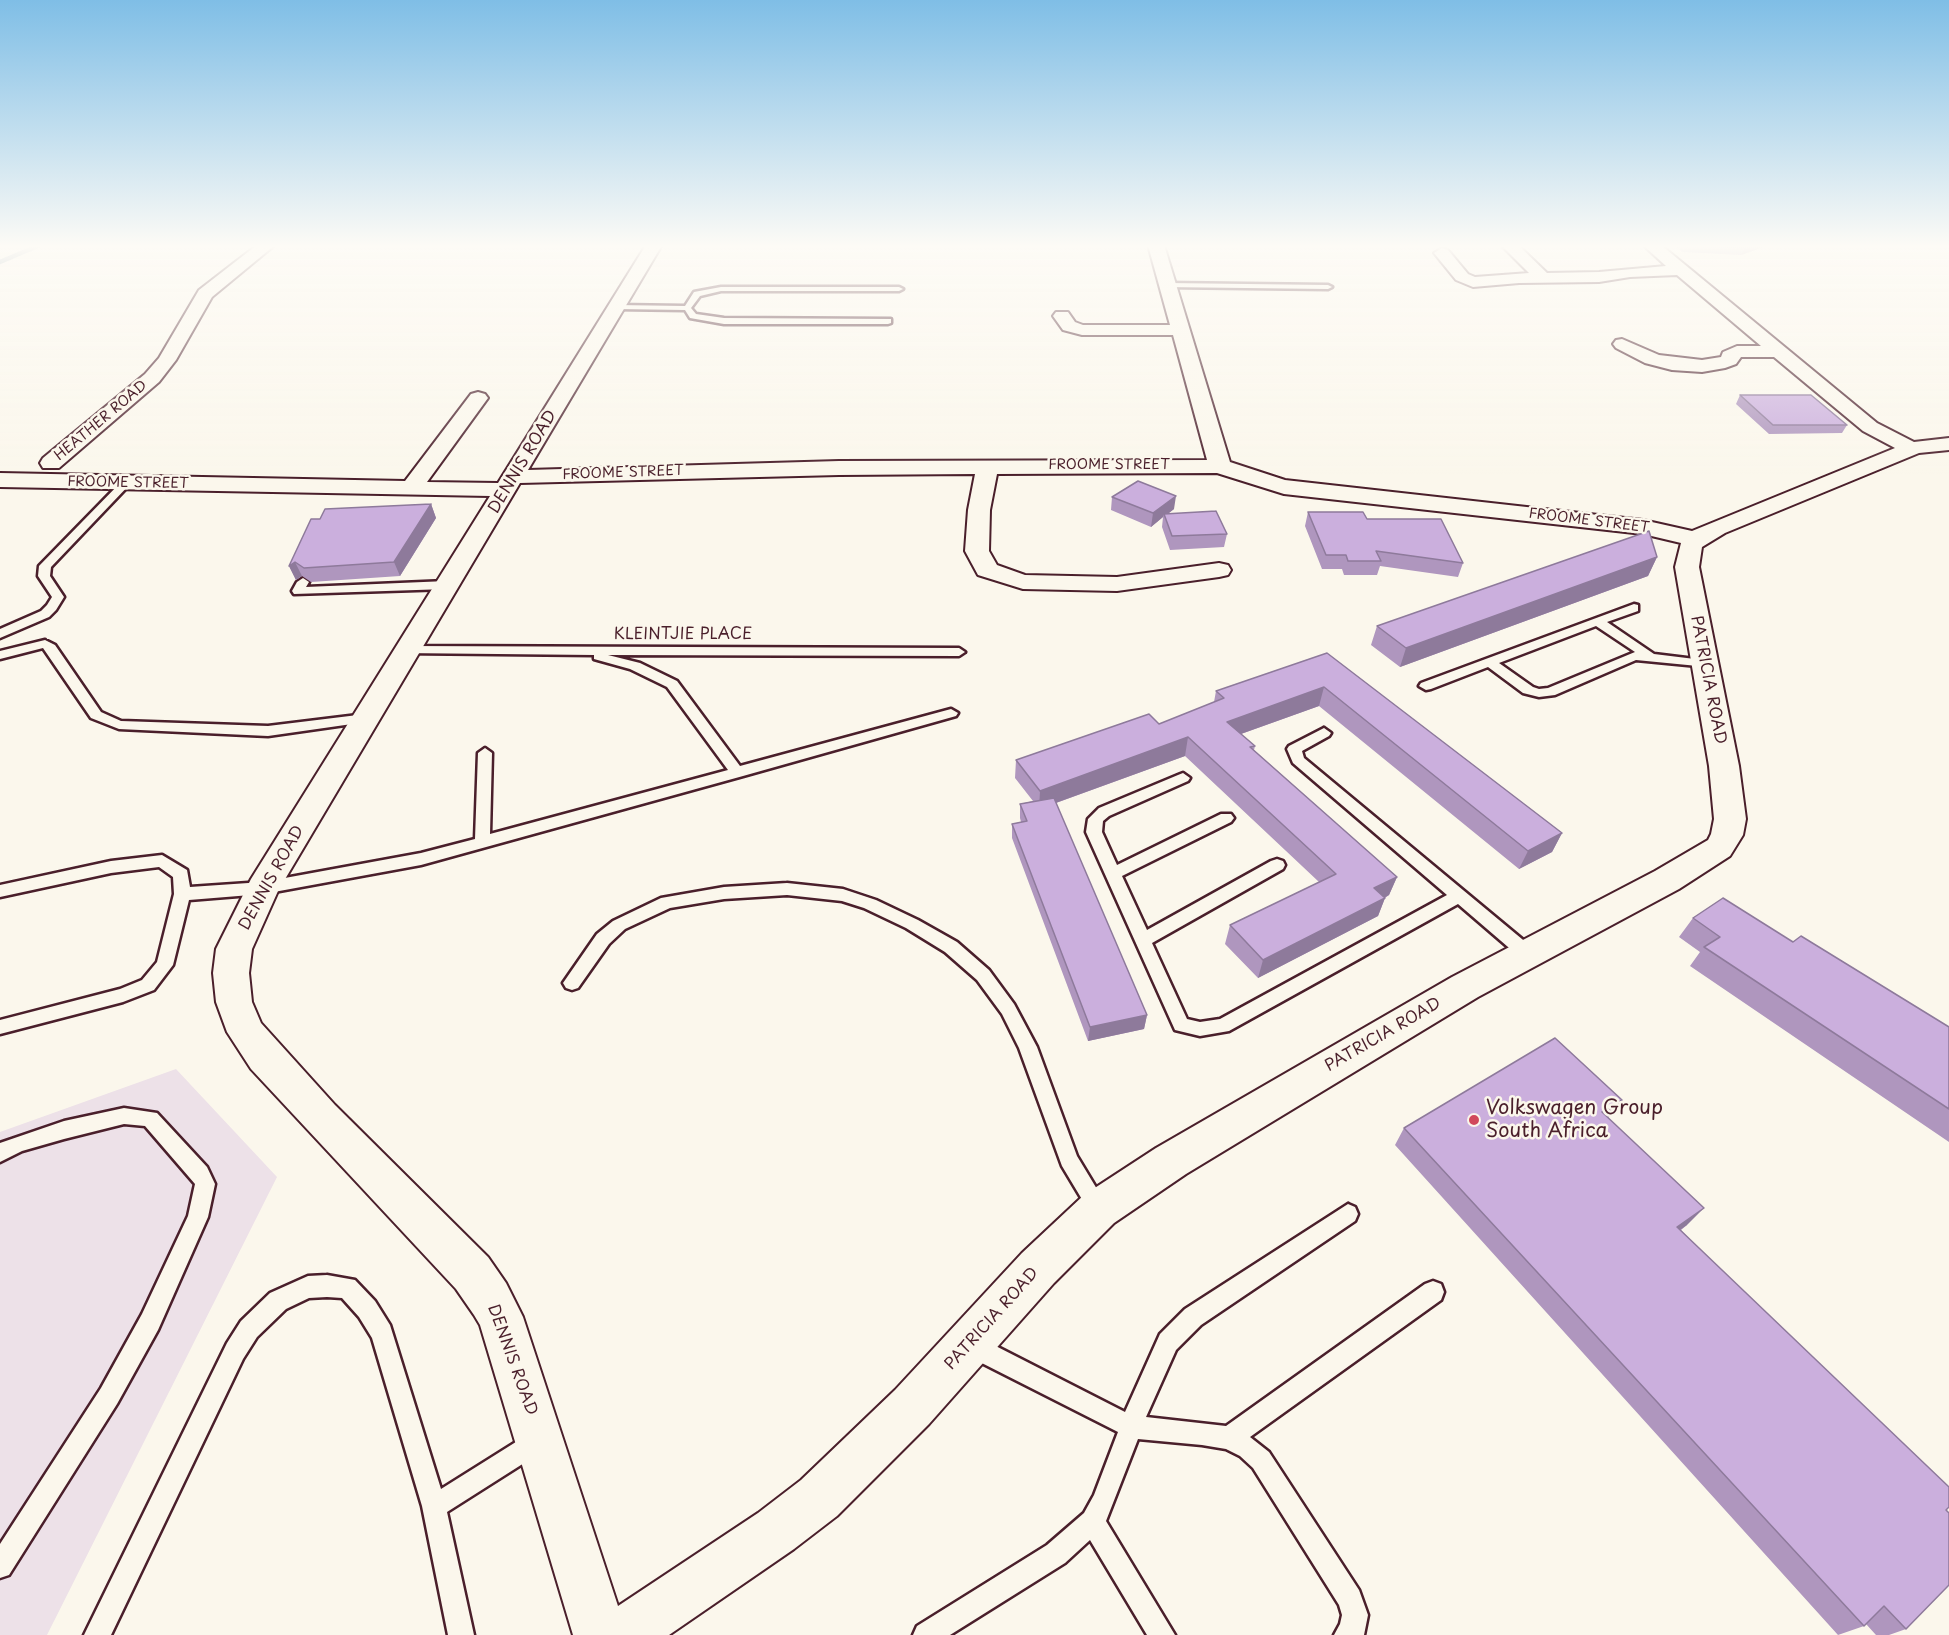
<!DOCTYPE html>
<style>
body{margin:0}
canvas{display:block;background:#fbf7ec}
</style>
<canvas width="1949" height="1635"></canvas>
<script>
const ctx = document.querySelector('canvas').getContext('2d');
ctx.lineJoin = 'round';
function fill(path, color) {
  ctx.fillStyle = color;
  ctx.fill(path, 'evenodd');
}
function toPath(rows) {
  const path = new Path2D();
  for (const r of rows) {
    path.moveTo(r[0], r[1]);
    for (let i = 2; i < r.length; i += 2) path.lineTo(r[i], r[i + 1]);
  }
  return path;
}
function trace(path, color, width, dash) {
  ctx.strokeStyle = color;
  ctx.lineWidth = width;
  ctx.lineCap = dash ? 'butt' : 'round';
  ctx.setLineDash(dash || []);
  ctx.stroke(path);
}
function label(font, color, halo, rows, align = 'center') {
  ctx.font = font + ' "Playpen Sans",sans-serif';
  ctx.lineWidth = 5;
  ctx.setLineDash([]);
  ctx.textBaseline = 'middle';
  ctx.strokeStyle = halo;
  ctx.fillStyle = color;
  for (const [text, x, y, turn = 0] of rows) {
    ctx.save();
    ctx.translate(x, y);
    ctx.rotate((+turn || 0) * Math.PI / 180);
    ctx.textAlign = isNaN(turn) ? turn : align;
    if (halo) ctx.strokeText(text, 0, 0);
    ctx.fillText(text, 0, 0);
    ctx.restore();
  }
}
fill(toPath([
 [176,1069,277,1177,47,1635,0,1635,0,1132]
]), '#ede1e8');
trace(toPath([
 [0,262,40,245]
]), '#6c8799', 4.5);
const service = toPath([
 [1167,283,1328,285,1332,287,1328,289,1164,287,1163,285,1167,283],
 [721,287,899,287,903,289,899,291,721,291,700,296,691,308,696,314,724,318,891,319,891,323,888,324,724,324,690,318,685,310,616,309,612,307,616,305,685,306,694,292,721,287],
 [123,480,132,482,51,567,50,576,64,597,56,610,49,617,0,638,0,629,41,611,47,605,52,597,38,576,39,566,123,480],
 [303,578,309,582,306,587,447,581,453,585,447,589,294,594,292,591,297,582,303,578],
 [1634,604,1638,605,1638,611,1607,622,1654,654,1703,660,1708,661,1709,664,1708,667,1636,660,1555,695,1539,697,1523,693,1488,667,1431,689,1426,690,1419,686,1421,683,1634,604],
 [1596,626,1635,652,1548,688,1539,689,1533,687,1499,663,1596,626],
 [45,640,55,645,101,712,121,721,268,726,366,714,373,718,366,722,268,736,119,729,91,718,43,648,0,659,0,651,45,640],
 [406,646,959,648,965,652,959,656,608,655,640,663,677,681,740,766,951,709,958,713,956,716,743,776,421,865,263,894,189,900,173,965,154,990,123,1002,0,1034,0,1020,120,989,142,980,157,962,174,894,173,877,159,867,111,873,0,897,0,885,111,861,162,855,187,870,190,887,263,882,421,853,475,839,478,753,485,748,492,753,490,834,728,770,667,687,630,669,594,659,594,655,401,653,400,650,406,646],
 [1324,728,1331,733,1329,736,1302,751,1304,758,1534,949,1536,954,1534,959,1528,961,1522,959,1458,904,1229,1031,1200,1036,1175,1030,1086,832,1088,819,1099,808,1178,775,1183,773,1190,778,1188,781,1109,816,1103,821,1102,832,1117,865,1221,814,1231,814,1234,818,1231,822,1122,876,1147,930,1271,861,1277,859,1283,861,1285,865,1283,869,1152,943,1187,1019,1200,1022,1220,1019,1447,895,1293,763,1287,749,1289,746,1324,728],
 [787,883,843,889,876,900,918,920,957,942,989,970,1014,1004,1037,1047,1077,1156,1109,1209,1106,1216,1099,1219,1092,1216,1062,1166,1019,1048,1002,1014,977,980,945,952,906,928,864,908,842,901,787,895,724,899,670,908,625,929,609,944,578,988,572,990,566,988,563,983,597,934,613,921,661,898,724,887,787,883],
 [124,1108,157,1113,207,1167,215,1184,208,1217,158,1330,117,1404,9,1575,0,1578,0,1544,101,1388,142,1314,188,1216,195,1184,145,1126,124,1124,64,1139,22,1151,0,1162,0,1143,64,1121,124,1108],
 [1348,1204,1355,1207,1358,1214,1355,1221,1201,1325,1176,1350,1146,1417,1226,1426,1425,1284,1433,1281,1441,1284,1444,1292,1441,1300,1250,1437,1269,1452,1359,1590,1368,1615,1364,1635,1334,1635,1340,1624,1342,1615,1339,1605,1253,1468,1240,1456,1226,1449,1202,1445,1138,1439,1106,1521,1175,1635,1147,1635,1090,1540,1065,1563,950,1635,913,1635,917,1626,1047,1545,1084,1513,1094,1495,1118,1432,964,1354,961,1346,964,1338,972,1335,980,1338,1125,1412,1160,1334,1185,1309,1348,1204],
 [327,1275,355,1280,375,1301,390,1325,441,1489,527,1435,535,1431,543,1435,547,1443,543,1451,447,1512,474,1635,448,1635,422,1506,372,1338,359,1317,342,1298,327,1297,309,1298,286,1309,257,1337,243,1359,111,1635,84,1635,227,1343,241,1321,270,1293,308,1276,327,1275]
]);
const minor = toPath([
 [257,245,275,245,212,297,176,360,159,382,59,468,43,468,40,463,43,458,145,374,159,358,199,290,257,245],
 [646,245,662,245,528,470,839,461,1207,460,1173,335,1082,335,1063,330,1053,316,1056,312,1068,312,1075,322,1083,325,1170,325,1148,245,1164,245,1230,462,1285,480,1643,520,1692,531,1895,448,1863,431,1774,357,1741,357,1736,364,1725,368,1702,372,1672,370,1645,363,1616,348,1613,344,1616,340,1622,339,1659,355,1702,360,1721,357,1723,352,1737,346,1761,346,1677,275,1630,277,1599,282,1519,283,1473,287,1456,280,1434,253,1442,248,1448,250,1468,274,1475,277,1529,273,1501,245,1518,245,1547,273,1599,272,1666,266,1643,245,1661,245,1877,423,1914,442,1949,438,1949,450,1919,453,1725,533,1702,547,1699,567,1739,766,1746,819,1743,835,1730,856,1679,889,1478,997,1186,1174,1114,1223,1054,1283,929,1424,837,1516,794,1549,669,1635,573,1635,480,1325,474,1315,456,1289,251,1069,227,1032,216,1002,213,973,216,949,251,879,490,496,0,487,0,473,405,481,471,394,478,392,485,394,488,398,427,482,498,483,646,245],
 [1217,473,1284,494,1643,534,1681,543,1675,567,1709,766,1714,819,1711,834,1708,840,1655,871,1452,977,1156,1148,1084,1195,1022,1253,895,1390,801,1480,758,1513,618,1606,523,1317,506,1283,488,1257,335,1105,261,1023,252,1002,249,973,252,949,278,891,520,483,839,475,975,474,968,510,965,551,978,575,1023,589,1117,591,1219,577,1228,575,1231,570,1228,565,1219,563,1117,577,1025,575,997,565,989,551,990,510,997,474,1217,473]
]);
trace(service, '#4a1f2b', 5);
trace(minor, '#4a1f2b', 4);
fill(service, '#fbf7ec');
fill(minor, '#fbf7ec');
fill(toPath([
 [1674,245,1769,245,1741,255,1683,252],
 [1740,395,1847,425,1842,433,1769,434,1736,404],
 [1112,497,1174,509,1169,513,1227,534,1224,547,1170,550,1162,527,1163,517,1151,527,1111,510],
 [431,504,436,518,400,576,311,582,302,576,296,580,289,566,320,519],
 [1308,512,1367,519,1463,563,1458,577,1380,566,1377,575,1344,575,1342,569,1322,569,1305,526],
 [1657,557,1648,576,1400,667,1371,645,1377,626],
 [1327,653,1562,833,1552,852,1519,869,1319,706,1241,734,1255,746,1254,750,1397,877,1389,895,1385,898,1378,916,1258,978,1225,944,1230,925,1319,882,1185,756,1056,803,1147,1015,1144,1029,1088,1041,1012,838,1012,824,1021,822,1020,818,1020,804,1033,801,1015,778,1016,760,1159,724,1214,702,1216,691],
 [1693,918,1793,942,1949,1027,1949,1142,1690,966,1700,952,1679,937],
 [1608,1118,1687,1225,1681,1230,1946,1510,1906,1629,1889,1635,1876,1635,1866,1624,1864,1626,1838,1635,1395,1145,1404,1128]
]), '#af96be');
fill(toPath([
 [1752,245,1769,245,1741,255,1745,248],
 [1176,496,1174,509,1165,516,1164,514,1163,517,1151,527,1153,513],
 [431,504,436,518,400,576,394,562],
 [1657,557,1648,576,1400,667,1406,648],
 [295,562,302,576,296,580,289,566],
 [1324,687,1319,706,1224,740,1227,722],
 [1188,737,1185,756,1039,809,1040,791],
 [1562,833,1552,852,1519,869,1528,851],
 [1397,877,1389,895,1367,907,1374,888],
 [1385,898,1378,916,1258,978,1263,960],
 [1147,1015,1144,1029,1088,1041,1090,1027],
 [1622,1100,1608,1118,1588,1130,1602,1112],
 [1704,1208,1687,1225,1661,1243,1677,1227]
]), '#8e7a9b');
const building = toPath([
 [1691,245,1752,245,1745,248,1691,245],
 [1740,395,1811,395,1847,425,1773,425,1740,395],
 [1138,481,1176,496,1153,513,1112,497,1138,481],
 [431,504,394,562,304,568,295,562,289,566,311,519,320,519,325,509,431,504],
 [1216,511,1227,534,1172,536,1164,514,1216,511],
 [1308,512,1363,512,1367,519,1441,519,1463,563,1376,551,1381,561,1348,561,1346,555,1326,555,1308,512],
 [1649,531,1657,557,1406,648,1377,626,1649,531],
 [1327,653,1562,833,1528,851,1324,687,1227,722,1255,746,1250,747,1397,877,1374,888,1385,898,1263,960,1230,925,1336,874,1188,737,1040,791,1016,760,1149,714,1159,724,1224,698,1216,691,1327,653],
 [1054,798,1147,1015,1090,1027,1012,824,1027,821,1020,804,1054,798],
 [1723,898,1793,942,1801,936,1949,1027,1949,1109,1704,947,1720,937,1693,918,1723,898],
 [1555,1038,1622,1100,1602,1112,1704,1208,1677,1227,1949,1487,1949,1507,1946,1510,1949,1513,1949,1585,1906,1629,1884,1606,1864,1626,1404,1128,1555,1038]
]);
fill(building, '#cbafdd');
trace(building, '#8e7a9b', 1.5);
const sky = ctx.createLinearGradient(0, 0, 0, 474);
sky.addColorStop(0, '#7fbee6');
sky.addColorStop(0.52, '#fdfbf6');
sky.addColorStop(1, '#fdfbf600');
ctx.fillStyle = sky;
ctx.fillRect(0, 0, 1949, 474);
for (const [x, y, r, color] of [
 [1474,1120,6,"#d1495b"]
]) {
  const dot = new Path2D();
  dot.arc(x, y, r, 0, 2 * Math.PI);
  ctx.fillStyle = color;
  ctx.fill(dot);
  trace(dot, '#fbf7ec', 2);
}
label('14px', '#4a1f2b', '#fbf7ec', [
 ["HEATHER ROAD",101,421,-40],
 ["FROOME STREET",1109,465],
 ["FROOME STREET",623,473,-2],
 ["FROOME STREET",128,483,1],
 ["FROOME STREET",1589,521,7]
]);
label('16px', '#4a1f2b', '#fbf7ec', [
 ["DENNIS ROAD",523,462,-59],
 ["KLEINTJIE PLACE",683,635],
 ["PATRICIA ROAD",1708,680,79],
 ["DENNIS ROAD",272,878,-61],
 ["PATRICIA ROAD",1383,1035,-30],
 ["PATRICIA ROAD",992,1319,-48],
 ["DENNIS ROAD",512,1360,70]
]);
label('20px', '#4a1f2b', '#fbf7ec', [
 ["Volkswagen Group",1486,1108],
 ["South Africa",1486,1131]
], 'left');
</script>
